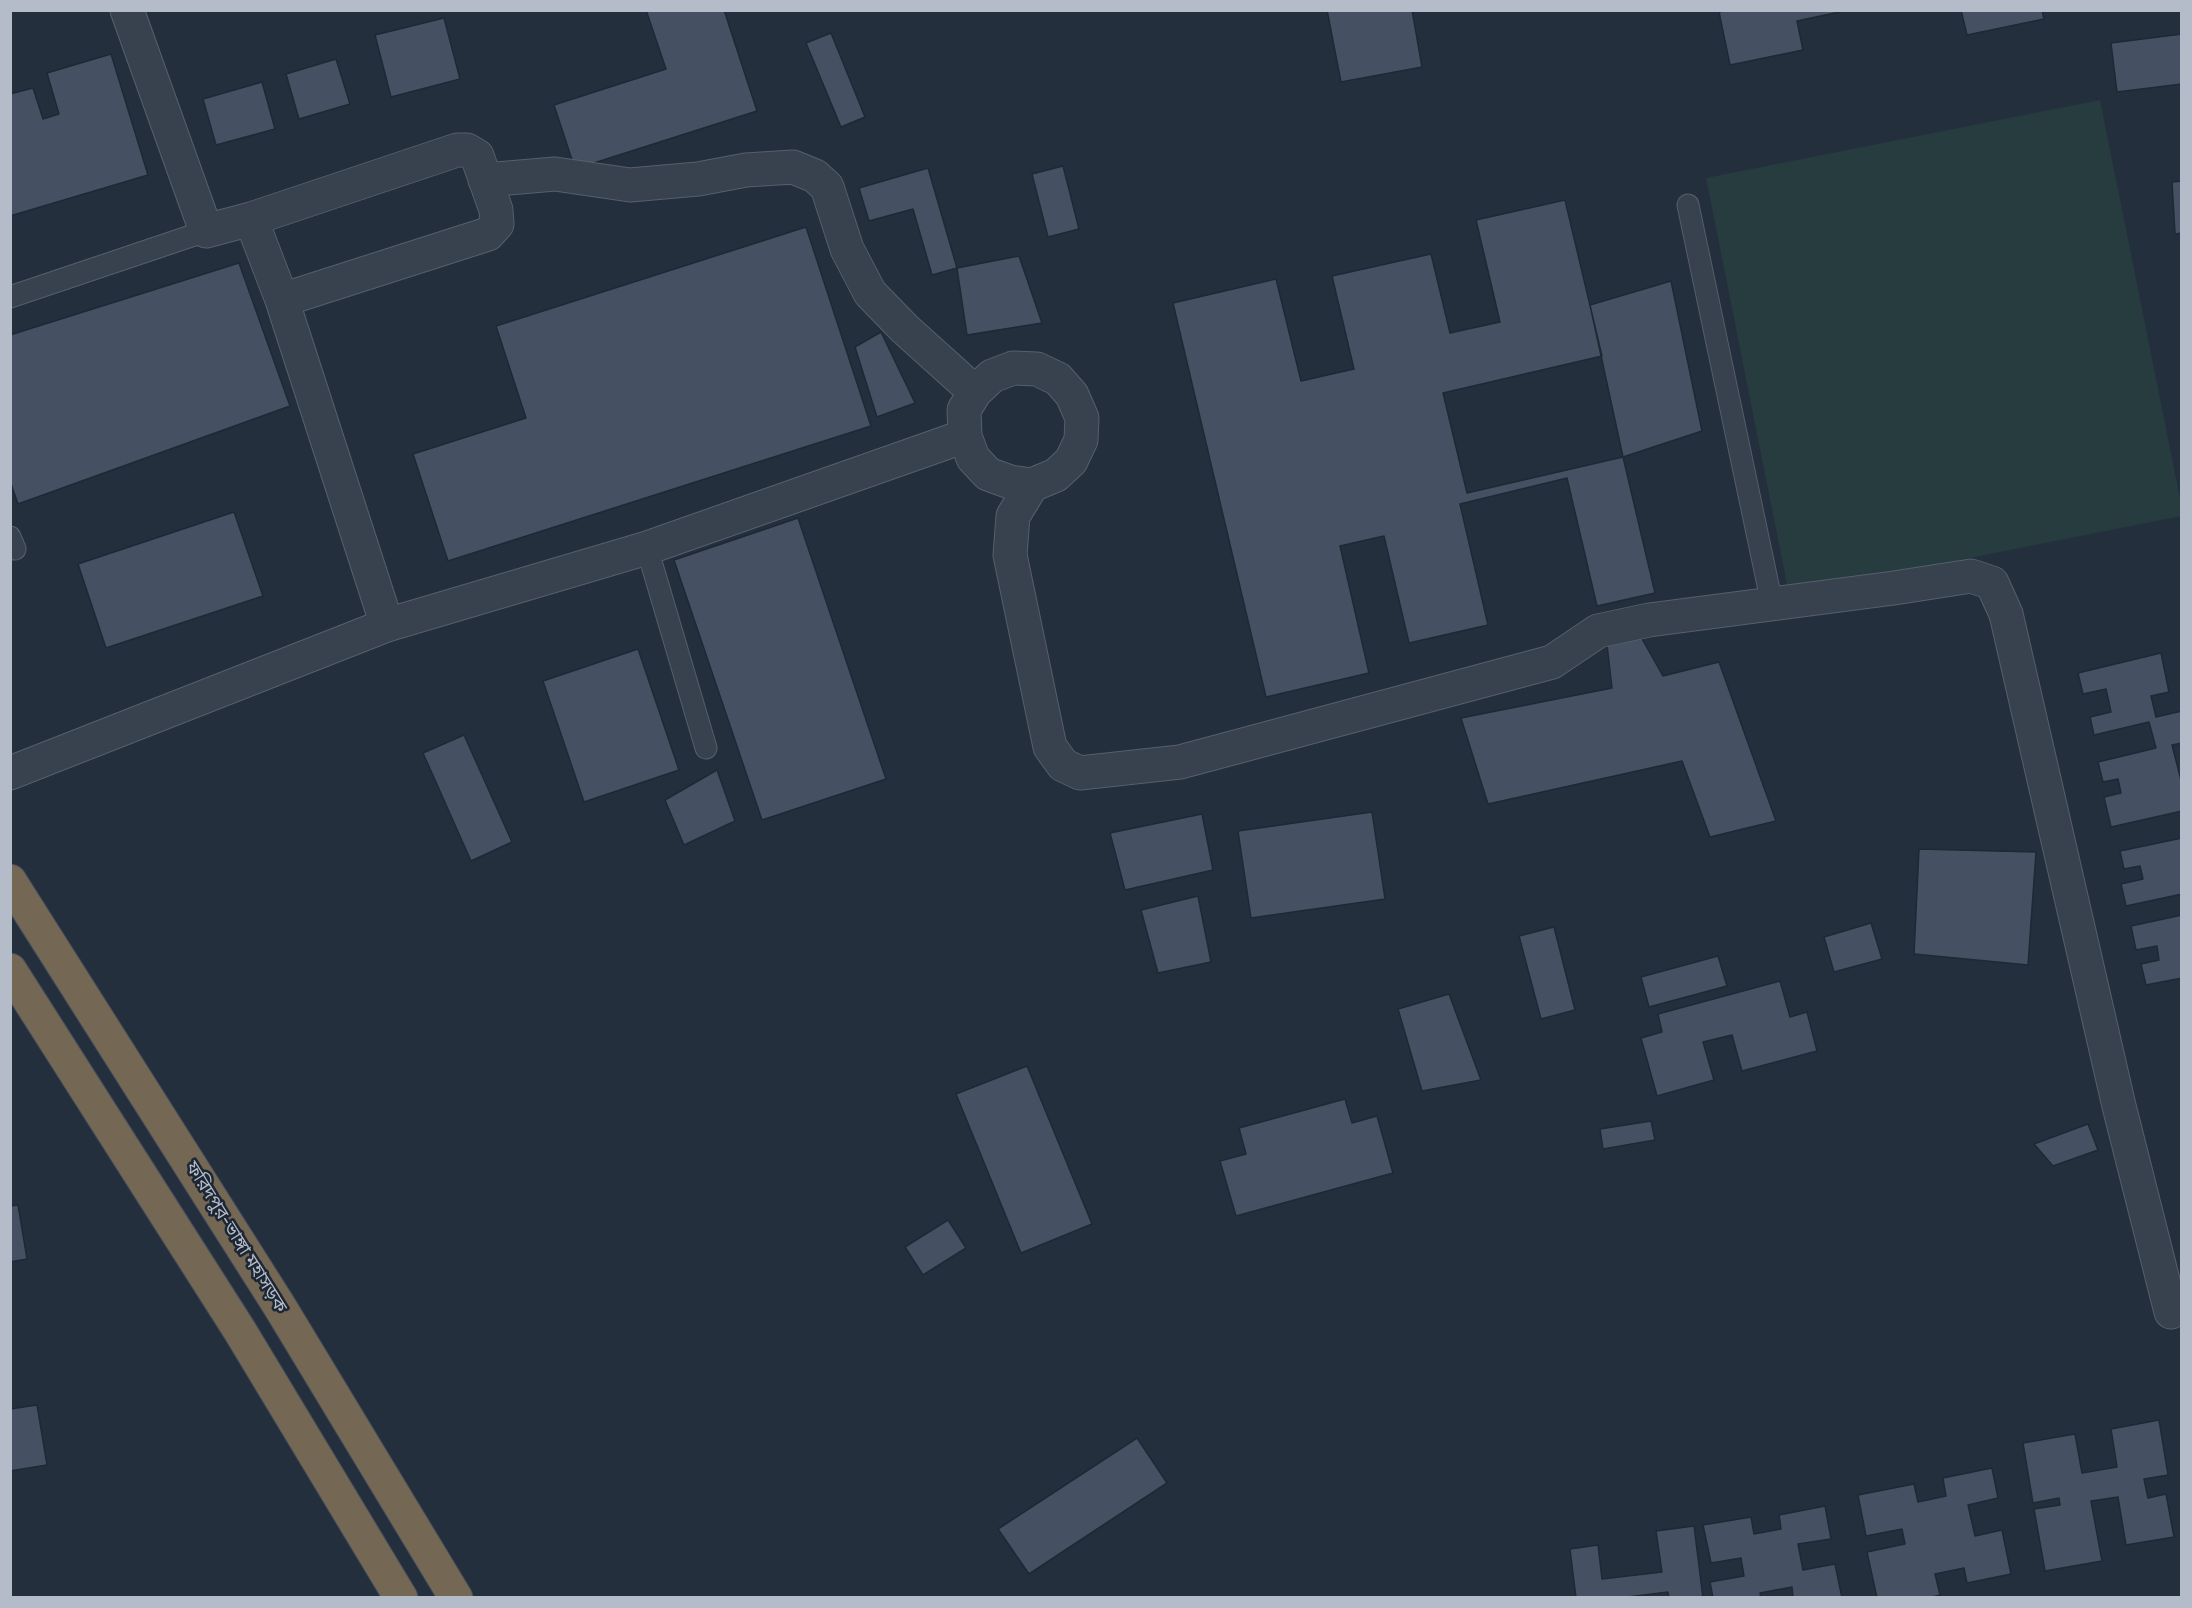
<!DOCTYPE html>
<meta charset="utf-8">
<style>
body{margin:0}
#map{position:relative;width:2192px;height:1608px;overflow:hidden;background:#242f3e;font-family:Cabin,sans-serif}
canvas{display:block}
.frame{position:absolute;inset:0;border:12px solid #b4bcc9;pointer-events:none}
</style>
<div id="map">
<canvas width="2192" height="1608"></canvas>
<div class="frame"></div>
</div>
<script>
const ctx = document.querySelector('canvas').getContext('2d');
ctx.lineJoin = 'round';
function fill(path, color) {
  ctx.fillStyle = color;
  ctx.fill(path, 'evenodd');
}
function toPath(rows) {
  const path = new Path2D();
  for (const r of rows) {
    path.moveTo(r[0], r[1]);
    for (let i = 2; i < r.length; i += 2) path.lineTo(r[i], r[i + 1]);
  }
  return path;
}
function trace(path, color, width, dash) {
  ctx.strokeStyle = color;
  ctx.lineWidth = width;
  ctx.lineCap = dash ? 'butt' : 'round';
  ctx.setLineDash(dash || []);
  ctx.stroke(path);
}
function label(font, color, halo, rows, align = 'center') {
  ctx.font = font + ' Cabin,"Noto Sans Bengali",sans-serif';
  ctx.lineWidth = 5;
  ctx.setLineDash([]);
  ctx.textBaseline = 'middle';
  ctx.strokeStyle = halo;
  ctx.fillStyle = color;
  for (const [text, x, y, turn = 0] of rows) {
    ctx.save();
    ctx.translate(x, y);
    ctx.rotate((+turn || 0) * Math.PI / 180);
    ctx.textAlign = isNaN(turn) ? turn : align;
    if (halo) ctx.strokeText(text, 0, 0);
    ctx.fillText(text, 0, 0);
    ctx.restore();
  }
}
fill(toPath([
 [2100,100,2181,503,2181,516,1789,594,1706,178]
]), '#263c3f');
const building = toPath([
 [646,10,724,10,757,111,575,169,554,105,666,69,646,10],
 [1327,10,1412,10,1422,67,1341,82,1327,10],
 [1728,10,1849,10,1797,21,1803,50,1730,65,1719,12,1728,10],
 [1961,10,2042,10,2044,19,1967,35,1961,10],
 [444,18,460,79,391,97,375,35,444,18],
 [831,33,865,117,841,127,806,43,831,33],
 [2182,34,2182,84,2117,92,2111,43,2182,34],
 [111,54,148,175,10,216,10,94,33,88,43,119,59,114,47,73,111,54],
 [336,59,350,104,299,119,286,74,336,59],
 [262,82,275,129,216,145,203,99,262,82],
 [1063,166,1079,229,1048,237,1032,174,1063,166],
 [928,168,957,268,932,275,913,209,869,221,859,188,928,168],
 [2182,181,2182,233,2175,234,2172,182,2182,181],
 [1565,200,1602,356,1443,393,1467,493,1623,457,1655,593,1597,606,1567,478,1460,504,1488,625,1409,643,1384,536,1340,546,1369,673,1266,697,1173,303,1276,279,1301,381,1354,369,1332,276,1431,254,1450,333,1500,322,1476,220,1565,200],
 [806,227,871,426,448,561,413,454,526,418,496,326,806,227],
 [1019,256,1042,323,967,335,957,268,1019,256],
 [239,263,290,406,18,504,10,481,10,335,239,263],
 [1671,281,1702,431,1623,457,1590,305,1671,281],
 [881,332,915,403,877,417,855,347,881,332],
 [234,512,263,596,106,648,78,564,234,512],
 [798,518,886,779,762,820,674,560,798,518],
 [1637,630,1663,676,1719,662,1776,821,1710,837,1682,761,1488,804,1461,718,1612,688,1606,636,1637,630],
 [638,649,679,770,584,802,543,681,638,649],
 [2161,653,2169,692,2151,696,2156,717,2182,711,2182,743,2172,745,2182,784,2182,811,2111,827,2104,797,2121,793,2118,779,2103,782,2098,762,2156,748,2149,722,2094,735,2090,717,2111,712,2106,689,2083,694,2078,673,2161,653],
 [464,735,512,842,471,861,423,753,464,735],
 [717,770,735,821,684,845,665,800,717,770],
 [1372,812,1385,899,1251,918,1238,831,1372,812],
 [1202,814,1213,870,1125,890,1110,833,1202,814],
 [2182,838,2182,894,2126,906,2121,884,2143,879,2140,866,2124,869,2120,851,2182,838],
 [1919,849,2036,852,2028,965,1914,954,1919,849],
 [1198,896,1211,962,1158,973,1141,910,1198,896],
 [2182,915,2182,978,2146,985,2141,964,2159,960,2157,946,2136,950,2131,926,2182,915],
 [1871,923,1882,959,1834,972,1824,937,1871,923],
 [1554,927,1575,1010,1541,1019,1519,936,1554,927],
 [1718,956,1727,986,1649,1007,1641,977,1718,956],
 [1780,981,1790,1017,1807,1012,1817,1051,1742,1071,1732,1035,1703,1042,1714,1080,1657,1096,1641,1038,1662,1032,1658,1014,1780,981],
 [1449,994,1481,1080,1422,1091,1398,1009,1449,994],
 [1027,1066,1092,1224,1021,1253,956,1094,1027,1066],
 [1345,1099,1352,1123,1377,1116,1393,1173,1236,1216,1220,1161,1246,1154,1239,1128,1345,1099],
 [1651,1121,1655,1140,1603,1149,1600,1129,1651,1121],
 [2088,1124,2098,1150,2053,1166,2034,1144,2088,1124],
 [18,1205,27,1259,10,1262,10,1206,18,1205],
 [948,1220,966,1248,923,1275,905,1247,948,1220],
 [37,1405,47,1465,10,1471,10,1409,37,1405],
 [2159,1420,2168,1475,2144,1479,2148,1498,2166,1494,2174,1537,2126,1545,2118,1497,2091,1501,2102,1561,2045,1571,2034,1509,2060,1505,2059,1498,2033,1503,2023,1443,2075,1434,2082,1473,2117,1467,2111,1429,2159,1420],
 [1137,1438,1167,1483,1029,1574,998,1529,1137,1438],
 [1992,1468,1998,1498,1968,1505,1975,1536,2002,1530,2011,1574,1967,1583,1964,1568,1935,1574,1940,1595,1929,1598,1877,1598,1867,1552,1905,1544,1902,1529,1866,1536,1858,1495,1914,1484,1918,1502,1946,1496,1943,1478,1992,1468],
 [1825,1506,1831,1539,1798,1544,1803,1570,1835,1564,1842,1598,1793,1598,1792,1587,1760,1593,1761,1598,1713,1598,1710,1582,1744,1576,1741,1558,1711,1563,1703,1525,1751,1517,1754,1534,1781,1529,1779,1515,1825,1506],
 [1694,1526,1703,1598,1669,1598,1668,1592,1620,1598,1576,1598,1570,1549,1598,1545,1602,1579,1662,1572,1656,1531,1694,1526]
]);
fill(building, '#455162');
trace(building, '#1f2835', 1.5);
const lane = toPath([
 [1688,205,1772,604],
 [10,297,206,231],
 [10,537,15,549],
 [647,548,706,748]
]);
const street = toPath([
 [127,10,206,231,251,219,457,150,467,150,477,156,496,210,497,224,488,234,282,300,251,219],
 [485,180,555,174,630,185,698,179,746,170,793,167,815,176,827,187,847,249,870,293,905,329,975,392],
 [282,300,387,625],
 [1013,368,1037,369,1058,379,1072,395,1082,418,1081,440,1071,461,1056,475,1032,485,1010,482,988,474,973,458,965,436,964,410,975,392,992,376,1013,368],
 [1032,485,1013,516,1010,555,1050,747,1063,765,1080,773,1180,762,1552,662,1598,631,1649,620,1894,588,1971,576,1992,583,2006,614,2119,1106,2171,1312],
 [10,773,387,625,647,548,965,436]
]);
const highway = toPath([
 [10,881,280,1307,456,1598],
 [10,970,240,1331,401,1598]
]);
trace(lane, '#565f6c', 23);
trace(street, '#565f6c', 35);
trace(highway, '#434c59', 35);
trace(lane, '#38414e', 21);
trace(street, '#38414e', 33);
trace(highway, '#746855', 33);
label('18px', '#b4bcc9', '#1d2633', [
 ["ফরিদপুর-ভাঙ্গা মহাসড়ক",236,1237,58]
]);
</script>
